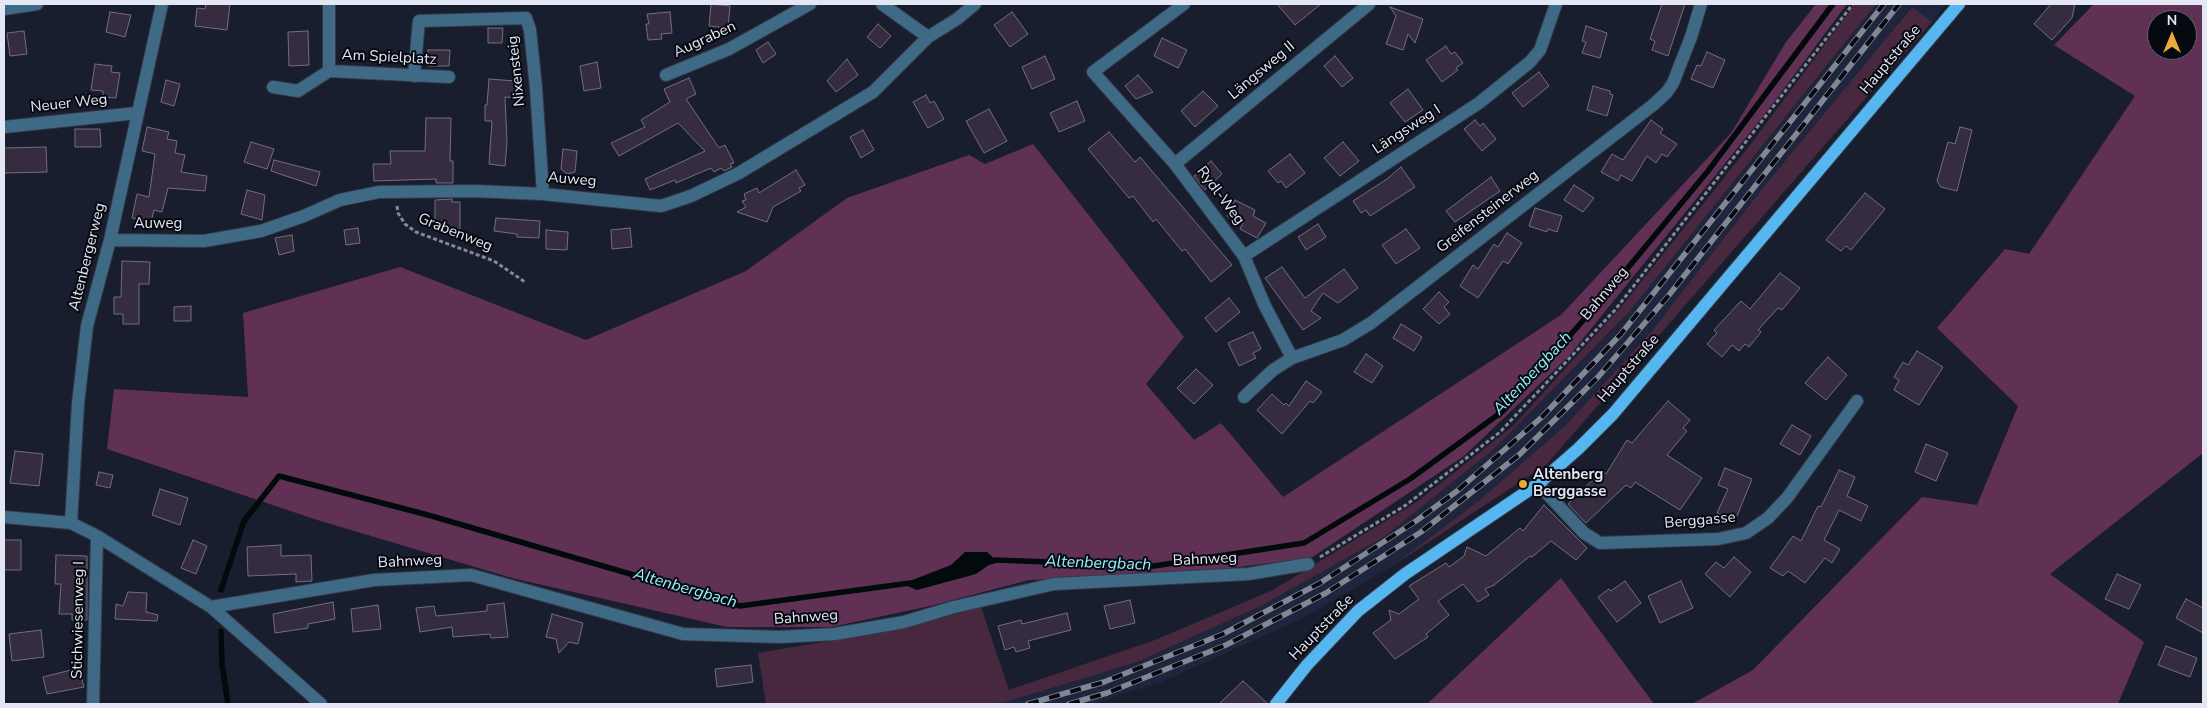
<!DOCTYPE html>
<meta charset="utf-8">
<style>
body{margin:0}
#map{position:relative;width:2207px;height:708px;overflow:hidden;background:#191e2f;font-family:"Nunito Sans",sans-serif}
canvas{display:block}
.frame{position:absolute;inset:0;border:5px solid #e3e7f3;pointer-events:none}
.north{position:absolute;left:2147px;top:10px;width:50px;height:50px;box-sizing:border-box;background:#070910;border:1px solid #5f626b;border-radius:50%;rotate:0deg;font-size:14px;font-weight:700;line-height:20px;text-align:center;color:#e3e7f3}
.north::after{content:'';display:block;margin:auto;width:18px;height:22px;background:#eaaa38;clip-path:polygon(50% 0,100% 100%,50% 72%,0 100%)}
</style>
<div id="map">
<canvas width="2207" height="708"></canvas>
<div class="frame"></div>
<div class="north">N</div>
</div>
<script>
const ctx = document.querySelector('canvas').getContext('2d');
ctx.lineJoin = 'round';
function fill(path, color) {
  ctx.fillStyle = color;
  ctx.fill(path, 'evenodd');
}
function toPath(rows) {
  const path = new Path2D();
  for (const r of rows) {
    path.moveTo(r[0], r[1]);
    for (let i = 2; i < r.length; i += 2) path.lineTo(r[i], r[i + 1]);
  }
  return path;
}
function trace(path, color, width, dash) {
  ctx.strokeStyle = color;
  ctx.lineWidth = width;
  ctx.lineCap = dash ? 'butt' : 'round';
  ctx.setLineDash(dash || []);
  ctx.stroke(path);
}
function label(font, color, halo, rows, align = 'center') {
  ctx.font = font + ' "Nunito Sans",sans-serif';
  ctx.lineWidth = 4;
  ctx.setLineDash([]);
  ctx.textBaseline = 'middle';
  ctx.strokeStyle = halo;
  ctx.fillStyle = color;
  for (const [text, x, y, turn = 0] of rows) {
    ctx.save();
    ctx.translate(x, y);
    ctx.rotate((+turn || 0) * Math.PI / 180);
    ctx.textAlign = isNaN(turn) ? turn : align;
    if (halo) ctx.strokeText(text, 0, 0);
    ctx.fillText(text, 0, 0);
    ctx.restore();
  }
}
fill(toPath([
 [1876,4,1946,4,1932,22,1911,7,1656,326,1566,425,1481,499,1391,567,1303,618,1164,681,1092,704,993,704,1137,662,1263,605,1384,537,1494,449,1629,312]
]), '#1e253c');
fill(toPath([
 [1855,4,1876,4,1629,312,1494,449,1384,537,1263,605,1137,662,1012,700,993,704,766,704,758,653,900,629,981,607,1009,690,1155,640,1273,590,1418,501,1513,426,1621,307,1750,145],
 [1912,7,1932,22,1546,465,1391,567,1481,499,1566,425,1656,326,1763,188]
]), '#47283f');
fill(toPath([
 [1816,4,1847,4,1765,114,1569,356,1464,456,1311,558,1172,575,1029,580,930,606,831,627,727,627,512,578,314,519,107,449,114,389,248,397,243,313,400,267,586,340,746,271,847,198,969,155,985,164,1033,144,1184,337,1146,384,1194,440,1221,423,1283,497,1561,315,1731,133,1786,42],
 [2094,4,2203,4,2203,453,2050,574,2144,642,2118,704,1692,704,1753,670,1922,497,1977,505,2018,406,1937,328,2005,249,2029,254,2135,96,2054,45],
 [2157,20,2187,20,2187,50,2157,50],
 [1561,578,1654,704,1427,704]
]), '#613155');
fill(toPath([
 [965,552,987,552,996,560,976,574,917,590,902,584,951,565]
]), '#020a0b');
trace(toPath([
 [989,562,996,560,1154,566,1304,543,1410,479,1503,411,1603,298,1708,171,1833,4],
 [221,590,244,521,279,476,428,515,740,606,910,583],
 [221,631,222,664,228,704]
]), '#020a0b', 5.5);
const building = toPath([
 [206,4,230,4,227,30,195,26,197,8,205,9,206,4],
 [711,4,730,6,728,28,709,26,711,4],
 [1277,4,1321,4,1295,25,1277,4],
 [1662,4,1685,4,1668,56,1652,50,1655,41,1650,39,1662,4],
 [2051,4,2075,4,2072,18,2052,40,2034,24,2051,4],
 [1390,7,1423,19,1415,43,1408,34,1403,50,1386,44,1396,16,1390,7],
 [110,12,131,15,125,37,106,32,110,12],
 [670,12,672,33,661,34,662,39,648,40,646,24,649,24,647,14,670,12],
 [1012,12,1028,34,1010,47,994,25,1012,12],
 [878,24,891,36,880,48,867,37,878,24],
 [1586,26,1607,33,1600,58,1582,53,1586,42,1582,41,1586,26],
 [488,28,503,28,502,43,488,43,488,28],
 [24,31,27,54,10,56,7,33,24,31],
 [308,31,309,65,289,66,288,32,308,31],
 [1162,38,1187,50,1178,68,1154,56,1162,38],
 [768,42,776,54,763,63,756,50,768,42],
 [1446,46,1451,54,1455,52,1463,63,1456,68,1458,70,1442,82,1426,60,1446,46],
 [428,50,450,50,449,66,428,66,428,50],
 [1707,52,1725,60,1713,88,1691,79,1697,65,1701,66,1707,52],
 [1045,56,1055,79,1032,89,1022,67,1045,56],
 [1335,56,1353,78,1342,87,1324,66,1335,56],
 [847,59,858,75,836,92,827,81,847,59],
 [597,62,601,88,584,91,580,66,597,62],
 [95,64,112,66,111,72,120,73,116,98,103,97,103,91,91,90,95,64],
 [1539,72,1549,86,1523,107,1512,93,1539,72],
 [1138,75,1153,92,1136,99,1125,86,1138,75],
 [689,78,696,94,686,99,719,148,725,145,734,163,730,164,732,167,724,171,721,168,714,172,711,168,676,183,675,180,650,190,645,179,705,151,678,123,619,156,611,143,645,127,641,120,670,102,664,89,689,78],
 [489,79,516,81,515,98,505,97,507,143,505,166,489,164,492,121,485,121,485,105,487,105,489,79],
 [166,80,180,84,174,106,161,102,166,80],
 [1593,86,1610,91,1610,94,1613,95,1607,116,1587,110,1593,86],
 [1408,89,1423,110,1405,122,1390,103,1408,89],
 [1203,91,1218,106,1195,127,1181,111,1203,91],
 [926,95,930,103,934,101,944,119,928,128,913,102,926,95],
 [1077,101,1085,121,1059,132,1050,113,1077,101],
 [989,109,1007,141,984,153,966,121,989,109],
 [426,118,451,118,450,161,453,161,453,183,436,183,436,179,374,181,373,164,391,164,390,151,425,151,426,118],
 [1475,120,1480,126,1483,123,1496,139,1482,151,1464,129,1475,120],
 [1651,120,1663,129,1660,133,1677,144,1667,157,1662,154,1656,163,1647,156,1632,181,1621,175,1618,181,1601,172,1612,154,1623,160,1651,120],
 [147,127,169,132,167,139,177,141,175,153,185,155,181,172,207,176,205,191,168,188,162,212,154,210,151,222,132,218,137,194,149,197,155,154,142,151,147,127],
 [1960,127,1972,130,1957,191,1941,187,1937,181,1948,142,1955,144,1960,127],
 [75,129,100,129,101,147,75,147,75,129],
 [863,130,874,150,861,158,850,137,863,130],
 [1109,132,1135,162,1140,157,1232,265,1211,282,1185,249,1182,251,1156,219,1153,222,1133,196,1129,198,1088,149,1109,132],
 [251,142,274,149,267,169,244,162,251,142],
 [1343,142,1359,161,1340,176,1324,158,1343,142],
 [46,147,47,172,4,173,4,148,46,147],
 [563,149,577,151,575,172,567,174,561,169,563,149],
 [1290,154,1305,173,1286,188,1281,181,1278,183,1268,171,1290,154],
 [274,160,320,172,316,186,271,171,274,160],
 [1211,161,1222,174,1205,190,1194,176,1211,161],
 [1401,167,1415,187,1370,216,1366,210,1361,213,1353,201,1387,179,1401,167],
 [796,170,805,185,799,188,801,191,773,207,767,222,737,212,746,207,742,201,746,200,744,194,757,188,759,193,796,170],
 [1491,177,1500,191,1455,222,1446,211,1491,177],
 [1574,185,1594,198,1583,212,1564,200,1574,185],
 [247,190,265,195,262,220,241,214,247,190],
 [1865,193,1885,209,1851,250,1846,246,1841,251,1826,240,1865,193],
 [452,199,452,202,460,202,460,229,435,229,435,200,452,199],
 [1235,200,1255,210,1253,216,1266,223,1257,238,1240,229,1243,223,1227,216,1235,200],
 [1535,208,1562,216,1557,232,1548,229,1547,232,1529,226,1535,208],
 [496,218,540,221,539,238,517,237,517,234,494,231,496,218],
 [1318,224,1326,237,1306,250,1298,237,1318,224],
 [358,228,360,243,346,245,344,230,358,228],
 [630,228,632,247,612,249,611,230,630,228],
 [1406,229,1420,248,1396,264,1382,245,1406,229],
 [546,230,568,232,567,250,546,249,546,230],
 [1507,233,1522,243,1508,264,1503,261,1478,298,1460,286,1473,265,1478,269,1494,244,1498,247,1507,233],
 [292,235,294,251,279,255,275,238,292,235],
 [122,261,150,262,149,284,139,284,139,324,123,324,123,314,114,314,114,297,121,297,122,261],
 [1282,267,1305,298,1344,269,1358,288,1338,303,1323,293,1311,311,1321,318,1303,330,1265,278,1282,267],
 [1780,273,1800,288,1782,310,1778,308,1758,330,1761,332,1749,347,1745,344,1739,351,1732,345,1722,357,1707,344,1717,333,1714,330,1741,301,1750,309,1780,273],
 [1439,292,1449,302,1444,307,1450,314,1439,324,1423,309,1439,292],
 [1229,298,1240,312,1216,332,1205,318,1229,298],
 [191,306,191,321,174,321,174,307,191,306],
 [1401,324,1422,337,1414,351,1393,338,1401,324],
 [1253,332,1261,349,1253,353,1256,358,1239,366,1228,343,1253,332],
 [1917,351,1943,367,1919,405,1894,390,1899,380,1894,377,1903,362,1908,365,1917,351],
 [1366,354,1383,366,1372,383,1354,372,1366,354],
 [1828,357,1847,375,1826,400,1805,383,1828,357],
 [1196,369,1213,385,1194,404,1177,388,1196,369],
 [1306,381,1322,392,1313,403,1310,401,1282,434,1257,410,1272,394,1284,405,1286,403,1289,406,1306,381],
 [1668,401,1690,420,1683,428,1687,431,1667,455,1702,478,1680,510,1635,482,1631,488,1626,485,1586,523,1568,504,1602,471,1606,474,1627,440,1632,443,1668,401],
 [1792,425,1811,436,1800,455,1780,444,1792,425],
 [1926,444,1948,453,1936,481,1915,472,1926,444],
 [15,451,43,454,39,486,10,483,15,451],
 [1725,468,1752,479,1735,521,1717,513,1728,489,1718,485,1725,468],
 [1839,470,1855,477,1847,496,1868,506,1861,521,1839,510,1824,540,1840,549,1832,563,1825,558,1805,583,1788,571,1783,576,1770,568,1793,536,1801,541,1818,506,1821,507,1839,470],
 [99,472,113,475,110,488,96,485,99,472],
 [160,489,188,498,180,525,152,515,160,489],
 [1544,505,1587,548,1576,560,1551,541,1532,557,1530,556,1494,585,1485,589,1489,595,1478,602,1463,584,1438,601,1449,615,1426,634,1428,637,1395,659,1373,633,1391,620,1389,610,1399,614,1419,599,1409,586,1446,563,1449,567,1464,556,1467,547,1486,556,1520,528,1523,531,1544,505],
 [4,540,21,540,21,570,4,570,4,540],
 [193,540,207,546,196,574,181,568,193,540],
 [281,545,281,556,311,555,312,581,296,582,296,574,248,576,247,547,281,545],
 [56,555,87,556,87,620,72,620,72,614,59,614,61,584,55,584,56,555],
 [1734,557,1751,572,1730,597,1705,574,1716,562,1724,568,1734,557],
 [2117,574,2141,585,2129,609,2105,599,2117,574],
 [1625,581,1641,603,1617,622,1598,597,1609,589,1611,591,1625,581],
 [1681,581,1693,608,1660,623,1648,596,1681,581],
 [128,592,147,593,146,612,158,615,157,621,115,619,116,604,123,606,128,592],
 [2186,599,2203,608,2203,633,2176,618,2186,599],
 [1130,600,1135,623,1110,629,1104,606,1130,600],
 [333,602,335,619,308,624,308,628,275,633,273,614,333,602],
 [504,603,508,637,491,638,490,634,453,637,452,627,420,632,416,608,434,606,436,616,487,611,487,605,504,603],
 [378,605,381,629,353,632,351,609,378,605],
 [1067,613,1071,630,1028,641,1030,648,1016,652,1014,647,1005,650,998,626,1021,620,1022,624,1067,613],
 [552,614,583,623,578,644,569,642,559,653,556,639,546,637,552,614],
 [41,630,44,657,12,661,9,634,41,630],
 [2166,646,2197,658,2190,677,2158,665,2166,646],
 [751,665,753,682,717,687,715,669,751,665],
 [79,668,84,687,47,694,43,677,79,668],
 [1243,681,1268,704,1219,704,1243,681]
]);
fill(building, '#352d3f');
trace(building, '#756c81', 1);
const minor = toPath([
 [329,4,329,71,449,77],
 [882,4,928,37],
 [1184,4,1093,72,1175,164,1244,256,1264,304,1292,358],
 [4,9,37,4],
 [666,75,729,49,810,4],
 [414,76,419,21,526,18,530,30,536,88,543,194],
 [273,87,298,91,329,71],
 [4,127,137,113],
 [1175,164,1369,4],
 [110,240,204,241,261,231,304,216,340,200,379,192,474,191,543,194,661,206,691,196,739,173,873,92,928,37,957,19,975,4],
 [1244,256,1479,103,1530,62,1540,50,1556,4],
 [1244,397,1273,370,1292,358,1343,340,1371,323,1653,105,1667,92,1673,83,1691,37,1701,4],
 [1538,484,1584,533,1600,543,1718,539,1746,533,1768,518,1787,498,1857,401],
 [4,517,71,523,97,536,211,607,321,704],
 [71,523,78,404,87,326,110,240,162,4],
 [211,607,374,580,471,575,683,634,779,637,835,634,904,622,954,607,1054,584,1248,574,1308,564],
 [93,704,97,536]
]);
const major = toPath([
 [1276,704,1307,665,1358,611,1405,574,1538,484,1578,449,1613,414,1959,4]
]);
trace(minor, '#353a4a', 14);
trace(major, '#353a4a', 14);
trace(toPath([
 [397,206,398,213,405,224,416,232,494,261,525,282],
 [1320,557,1406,505,1500,432,1615,310,1853,4]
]), '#848897', 3, [4, 2.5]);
trace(minor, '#3f6a86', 12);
trace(major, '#56b6f0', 12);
const rail = toPath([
 [1028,704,1104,682,1223,634,1320,583,1416,521,1457,491,1542,417,1621,334,1884,4],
 [1069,704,1107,693,1226,645,1326,593,1421,532,1519,455,1598,377,1669,295,1899,4]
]);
trace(rail, '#828795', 5.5);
trace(rail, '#070910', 4, [11]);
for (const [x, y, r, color] of [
 [1523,484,5,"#eaaa38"]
]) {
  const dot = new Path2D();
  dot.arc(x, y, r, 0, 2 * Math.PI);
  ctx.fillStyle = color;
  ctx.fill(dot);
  trace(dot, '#070910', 2);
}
label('15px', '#e3e7f3', '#070910', [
 ["Augraben",705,40,-25],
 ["Am Spielplatz",389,58,3],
 ["Hauptstraße",1891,60,-50],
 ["Nixensteig",517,71,-96],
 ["Längsweg II",1262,71,-40],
 ["Neuer Weg",69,104,-6],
 ["Längsweg I",1407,130,-33],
 ["Auweg",572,180,5],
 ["Rydl-Weg",1220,196,53],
 ["Greifensteinerweg",1488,212,-38],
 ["Auweg",158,224],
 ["Grabenweg",455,233,22],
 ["Altenbergerweg",88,257,-76],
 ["Bahnweg",1605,294,-50],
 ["Hauptstraße",1629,369,-49],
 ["Berggasse",1700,521,-5],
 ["Bahnweg",1205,560,-3],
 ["Bahnweg",410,562,-3],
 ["Bahnweg",806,618,-4],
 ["Stichwiesenweg I",79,620,-89],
 ["Hauptstraße",1322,628,-46]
]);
label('bold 15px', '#e3e7f3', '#070910', [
 ["Altenberg",1533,475],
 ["Berggasse",1533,492]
], 'left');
label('italic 16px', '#93f3fe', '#070910', [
 ["Altenbergbach",1533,374,-47],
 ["Altenbergbach",1098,564,2],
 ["Altenbergbach",685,589,16]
]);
</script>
